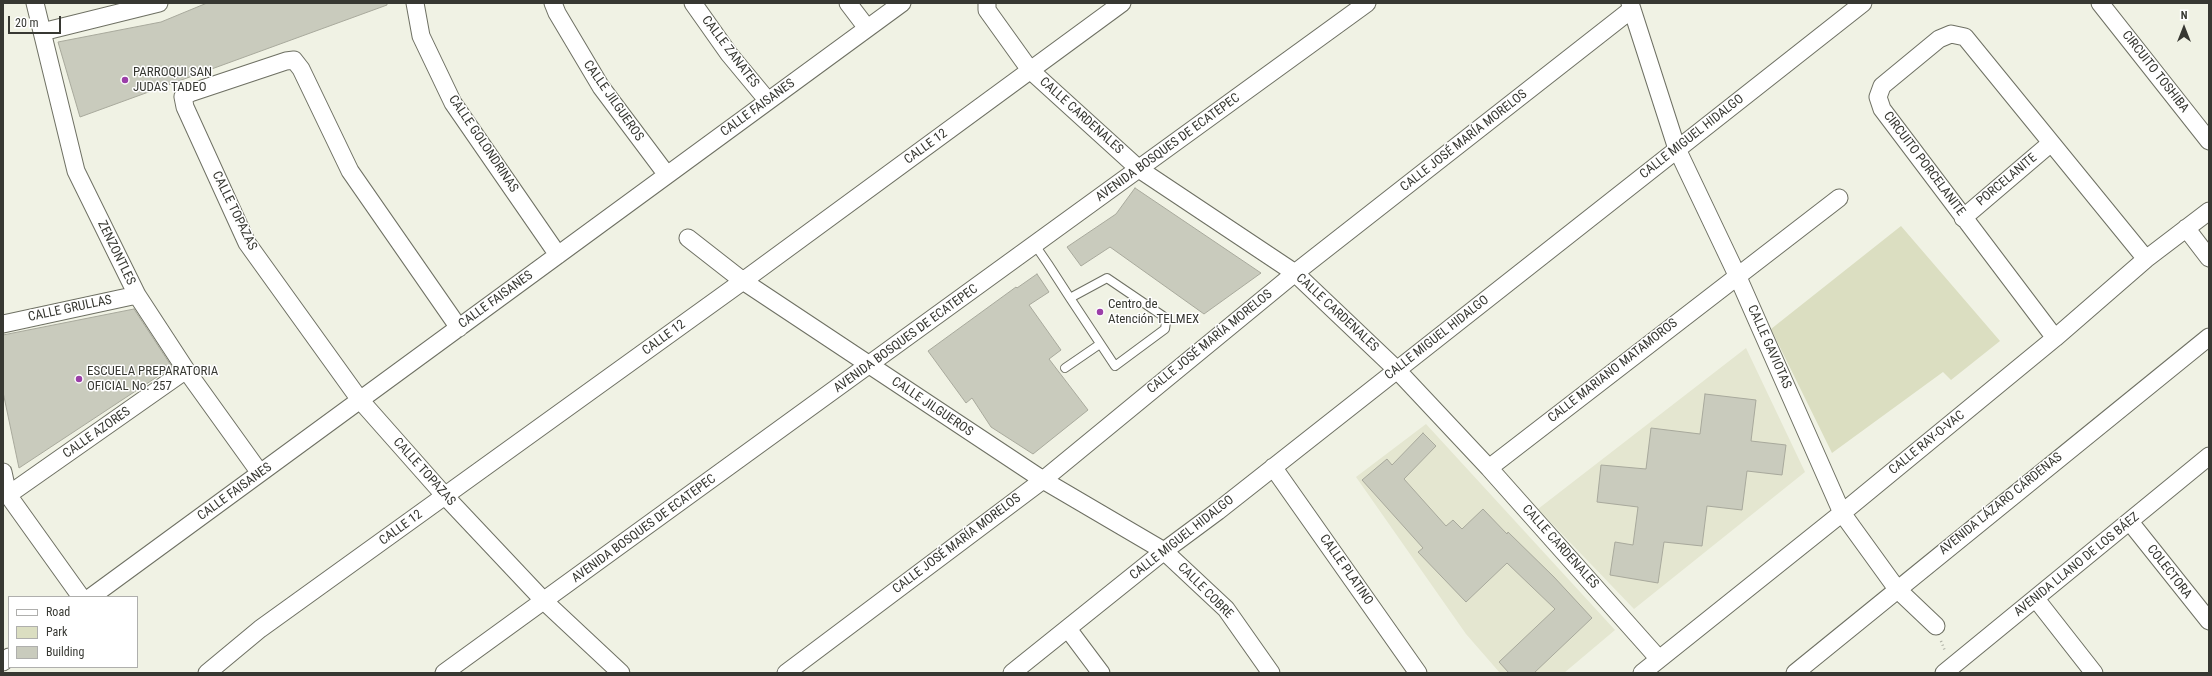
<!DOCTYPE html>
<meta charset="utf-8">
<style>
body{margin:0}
#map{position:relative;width:2212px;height:676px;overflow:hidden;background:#f0f2e4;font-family:"Roboto Condensed",sans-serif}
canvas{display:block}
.frame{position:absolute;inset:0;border:4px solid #373832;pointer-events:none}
.legend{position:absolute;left:8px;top:596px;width:130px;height:72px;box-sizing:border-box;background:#fff;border:1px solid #afafad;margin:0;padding:5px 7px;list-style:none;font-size:12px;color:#373832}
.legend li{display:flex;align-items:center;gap:8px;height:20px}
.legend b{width:20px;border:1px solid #afafad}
.north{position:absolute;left:2164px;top:8px;width:40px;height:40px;-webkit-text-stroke:3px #fff;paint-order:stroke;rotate:0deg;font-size:11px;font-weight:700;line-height:16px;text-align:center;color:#373832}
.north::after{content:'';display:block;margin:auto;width:14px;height:18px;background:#373832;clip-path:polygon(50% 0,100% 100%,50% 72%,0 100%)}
.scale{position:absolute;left:8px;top:16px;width:53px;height:18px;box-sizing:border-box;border:2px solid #373832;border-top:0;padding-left:5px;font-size:12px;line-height:14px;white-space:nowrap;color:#373832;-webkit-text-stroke:3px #fff;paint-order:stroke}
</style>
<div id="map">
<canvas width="2212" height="676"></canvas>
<div class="frame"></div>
<ul class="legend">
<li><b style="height:5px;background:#fff"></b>Road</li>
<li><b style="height:11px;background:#dbdec1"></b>Park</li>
<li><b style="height:11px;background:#c9cbbd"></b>Building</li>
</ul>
<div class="north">N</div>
<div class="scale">20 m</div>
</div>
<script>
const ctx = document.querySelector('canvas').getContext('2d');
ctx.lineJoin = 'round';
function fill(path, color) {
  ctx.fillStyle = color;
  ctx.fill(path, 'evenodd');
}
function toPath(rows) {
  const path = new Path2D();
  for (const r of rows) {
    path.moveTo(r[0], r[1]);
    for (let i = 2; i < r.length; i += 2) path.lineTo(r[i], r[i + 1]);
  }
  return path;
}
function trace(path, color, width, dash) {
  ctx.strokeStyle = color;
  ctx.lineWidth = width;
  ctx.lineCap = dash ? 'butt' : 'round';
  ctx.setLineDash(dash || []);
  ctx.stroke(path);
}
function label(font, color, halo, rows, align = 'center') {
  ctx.font = font + ' "Roboto Condensed",sans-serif';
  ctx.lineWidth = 3;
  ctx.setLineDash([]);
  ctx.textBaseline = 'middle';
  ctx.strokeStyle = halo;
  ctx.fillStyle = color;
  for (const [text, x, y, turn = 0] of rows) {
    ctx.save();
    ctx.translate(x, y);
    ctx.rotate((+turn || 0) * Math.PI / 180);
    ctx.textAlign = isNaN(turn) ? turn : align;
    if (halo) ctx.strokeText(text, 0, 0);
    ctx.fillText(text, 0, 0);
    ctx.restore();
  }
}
fill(toPath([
 [1746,348,1805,472,1634,609,1538,509],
 [1426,424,1615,630,1564,673,1500,673,1466,634,1356,477]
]), '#e4e6d0');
fill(toPath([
 [1901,226,2000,341,1951,380,1943,372,1832,453,1771,329]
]), '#dbdec1');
const building = toPath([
 [207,3,387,3,387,5,80,117,58,42,161,22,207,3],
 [1135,188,1261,273,1204,314,1110,247,1081,266,1067,247,1116,214,1135,188],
 [1037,274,1049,292,1029,305,1061,350,1049,359,1088,410,1033,454,991,427,972,398,966,403,928,351,1016,287,1017,288,1037,274],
 [134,309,172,367,19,468,3,392,3,335,134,309],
 [1705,394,1756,400,1751,441,1786,445,1782,475,1747,471,1742,510,1707,506,1702,546,1664,542,1658,583,1610,575,1615,542,1633,545,1638,507,1597,502,1601,465,1646,469,1651,428,1700,434,1705,394],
 [1423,433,1436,446,1404,479,1446,526,1453,520,1462,529,1483,509,1507,534,1508,532,1554,577,1592,618,1534,673,1509,673,1499,662,1555,609,1507,563,1466,602,1418,552,1423,548,1362,480,1387,459,1392,465,1423,433]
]);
fill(building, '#c9cbbd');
trace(building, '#a8a99c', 1);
const lane = toPath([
 [1035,245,1048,264,1070,298,1115,366,1165,329,1166,322,1163,316,1107,278,1070,298],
 [1065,368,1100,344]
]);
const street = toPath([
 [35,3,76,171,137,295,186,370,260,473],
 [415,3,421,36,453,103,558,255],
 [553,3,557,13,601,87,667,175],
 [693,3,729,54,768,101],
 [848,3,867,28],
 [987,3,987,10,1030,70,1139,169,1295,273,1397,370,1489,468,1659,659],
 [1630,3,1677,149,1737,275,1842,513,1897,589,1936,626],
 [2100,3,2209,141],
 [42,32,159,3],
 [1963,218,2051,143],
 [2186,228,2209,258],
 [688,238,743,281,1043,480,1164,551,1226,609,1271,673],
 [3,324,137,295],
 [459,328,350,171,301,69,294,60,286,61,190,93,183,97,185,107,247,243,360,400,445,496,544,601,621,673],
 [2055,338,1882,109,1878,97,1882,86,1939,39,1951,34,1965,37,2146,259],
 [1273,467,1418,673],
 [1489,468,1839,198],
 [3,472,8,495,81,597],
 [8,495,186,370],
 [2130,522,2209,621],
 [91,597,902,3],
 [2036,599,2094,673],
 [1068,629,1101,673],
 [3,662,9,657],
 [207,673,260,629,743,281,1122,3],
 [444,673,1367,3],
 [786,673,1043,480,1295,273,1632,9],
 [1012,673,1164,551,1218,511,1863,3],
 [1642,673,1842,513,2055,338,2146,259,2209,211],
 [1795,673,2209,337],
 [1944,673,2209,456]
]);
trace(lane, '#6e7063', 10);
trace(street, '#6e7063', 19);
trace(toPath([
 [1941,641,1945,651]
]), '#acaea3', 2.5, [1, 3]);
trace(lane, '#fff', 8);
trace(street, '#fff', 17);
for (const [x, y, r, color] of [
 [125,80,4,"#9b3ea8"],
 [1100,312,4,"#9b3ea8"],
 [79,379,4,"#9b3ea8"]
]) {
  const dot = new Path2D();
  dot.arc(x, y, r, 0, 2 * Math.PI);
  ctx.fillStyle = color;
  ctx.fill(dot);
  trace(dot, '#fff', 1.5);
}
label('13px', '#373832', '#fff', [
 ["CALLE ZANATES",730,52,53],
 ["CIRCUITO TOSHIBA",2155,72,52],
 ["CALLE JILGUEROS",613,101,55],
 ["CALLE FAISANES",758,108,-36],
 ["CALLE CARDENALES",1081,116,42],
 ["CALLE MIGUEL HIDALGO",1692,137,-38],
 ["CALLE JOSÉ MARÍA MORELOS",1464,141,-38],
 ["CALLE GOLONDRINAS",483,144,56],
 ["CALLE 12",926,147,-36],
 ["AVENIDA BOSQUES DE ECATEPEC",1168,148,-36],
 ["CIRCUITO PORCELANITE",1924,164,53],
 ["PORCELANITE",2007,180,-40],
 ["CALLE TOPAZAS",234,211,64],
 ["ZENZONTLES",116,253,64],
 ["CALLE FAISANES",496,300,-36],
 ["CALLE GRULLAS",70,309,-12],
 ["CALLE CARDENALES",1337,313,43],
 ["CALLE 12",664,338,-36],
 ["CALLE MIGUEL HIDALGO",1437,338,-38],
 ["AVENIDA BOSQUES DE ECATEPEC",906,339,-36],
 ["CALLE JOSÉ MARÍA MORELOS",1210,342,-39],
 ["CALLE GAVIOTAS",1769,347,66],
 ["CALLE MARIANO MATAMOROS",1613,371,-38],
 ["CALLE JILGUEROS",932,407,34],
 ["CALLE AZORES",97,433,-35],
 ["CALLE RAY-O-VAC",1927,443,-39],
 ["CALLE TOPAZAS",424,472,48],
 ["CALLE FAISANES",235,492,-36],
 ["AVENIDA LÁZARO CÁRDENAS",2001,504,-39],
 ["CALLE 12",401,528,-36],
 ["AVENIDA BOSQUES DE ECATEPEC",644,529,-36],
 ["CALLE MIGUEL HIDALGO",1182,538,-38],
 ["CALLE JOSÉ MARÍA MORELOS",957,544,-37],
 ["CALLE CARDENALES",1560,547,48],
 ["AVENIDA LLANO DE LOS BÁEZ",2077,565,-39],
 ["CALLE PLATINO",1346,570,55],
 ["COLECTORA",2169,572,52],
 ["CALLE COBRE",1205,591,45]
]);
label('13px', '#373832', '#fff', [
 ["PARROQUI SAN",133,73],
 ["JUDAS TADEO",133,88],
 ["Centro de",1108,305],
 ["Atención TELMEX",1108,320],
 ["ESCUELA PREPARATORIA",87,372],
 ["OFICIAL No. 257",87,387]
], 'left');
</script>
